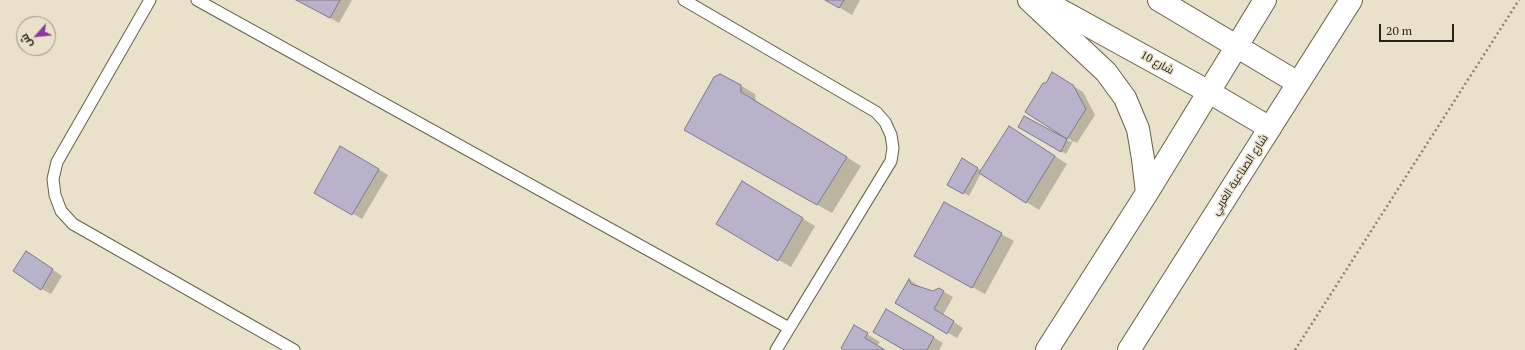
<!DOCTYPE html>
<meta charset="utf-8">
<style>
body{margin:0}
#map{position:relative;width:1525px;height:350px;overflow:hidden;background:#e9e1c9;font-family:"PT Serif",Cairo,serif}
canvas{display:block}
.north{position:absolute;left:16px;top:16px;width:40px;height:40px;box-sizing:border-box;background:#e9e1c9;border:1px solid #9b9583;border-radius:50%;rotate:243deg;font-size:11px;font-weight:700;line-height:16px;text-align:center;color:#26231a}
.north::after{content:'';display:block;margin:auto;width:14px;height:18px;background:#8e38a5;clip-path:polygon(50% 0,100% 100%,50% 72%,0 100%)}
.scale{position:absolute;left:1379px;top:24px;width:75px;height:18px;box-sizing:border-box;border:2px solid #26231a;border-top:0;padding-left:5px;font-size:12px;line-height:14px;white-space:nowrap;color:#26231a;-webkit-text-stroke:3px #e9e1c9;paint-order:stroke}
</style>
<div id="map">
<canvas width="1525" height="350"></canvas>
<div class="north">ش</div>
<div class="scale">20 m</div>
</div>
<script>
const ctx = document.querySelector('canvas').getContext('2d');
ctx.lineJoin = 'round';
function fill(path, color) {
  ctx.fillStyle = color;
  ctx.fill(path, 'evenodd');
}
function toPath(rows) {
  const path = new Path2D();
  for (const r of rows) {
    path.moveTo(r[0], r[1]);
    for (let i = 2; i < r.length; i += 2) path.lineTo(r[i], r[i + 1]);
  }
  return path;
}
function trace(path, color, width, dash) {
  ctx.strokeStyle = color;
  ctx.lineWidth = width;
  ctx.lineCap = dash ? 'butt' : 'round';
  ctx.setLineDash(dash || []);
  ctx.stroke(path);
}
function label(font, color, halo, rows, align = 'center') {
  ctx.font = font + ' "PT Serif",Cairo,serif';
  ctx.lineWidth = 3;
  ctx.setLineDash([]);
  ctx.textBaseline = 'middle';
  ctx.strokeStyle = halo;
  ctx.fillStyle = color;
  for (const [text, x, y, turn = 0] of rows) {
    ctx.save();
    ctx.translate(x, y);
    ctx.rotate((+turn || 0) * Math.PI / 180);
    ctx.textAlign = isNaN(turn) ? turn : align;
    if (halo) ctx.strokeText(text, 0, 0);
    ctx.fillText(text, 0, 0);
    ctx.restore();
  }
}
fill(toPath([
 [298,0,352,0,339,23],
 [827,0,860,0,852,15],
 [1062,79,1083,92,1095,115,1077,143,1073,141,1066,154,1019,127,1025,117,1071,142,1072,141,1026,112],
 [740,85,755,94,756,101,861,166,832,213,685,130],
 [1022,135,1067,164,1039,210,981,173,969,196,948,184,962,160,982,171],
 [350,152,388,175,362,219,316,192],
 [742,182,815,226,791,267,717,224],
 [1001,234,1014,241,985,294,928,263],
 [27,252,62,276,51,294,42,289],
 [910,280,919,286,919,288,933,292,939,289,953,297,943,315,963,328,957,338,897,303],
 [887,310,943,343,939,350,906,350],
 [854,326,880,342,877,346,883,350,846,350]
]), '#0003');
const building = toPath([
 [296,0,340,0,330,18,296,0],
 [825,0,844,0,839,8,825,0],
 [1052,72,1073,85,1086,109,1067,139,1025,112,1043,83,1046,83,1052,72],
 [720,74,741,85,741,92,847,157,817,205,684,130,714,77,720,74],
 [1024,116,1067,139,1061,152,1018,127,1024,116],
 [1009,126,1055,156,1026,203,979,173,1009,126],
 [340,146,379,169,352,215,314,193,340,146],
 [962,158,978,168,963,194,947,185,962,158],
 [742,181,803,218,778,261,716,224,742,181],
 [944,202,1002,233,972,288,914,256,944,202],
 [26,251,53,269,41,290,13,271,26,251],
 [909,279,911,284,933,291,939,288,944,291,934,309,954,321,947,334,895,303,909,279],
 [886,309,934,337,927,350,904,350,873,332,886,309],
 [854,325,868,333,865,338,885,350,844,350,841,348,854,325]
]);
fill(building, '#b8b2ca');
trace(building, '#7e798f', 1);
const lane = toPath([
 [150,0,57,162,53,179,55,195,61,211,73,224,294,350],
 [197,0,789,328],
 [684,0,876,112,885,122,891,135,893,148,891,161,776,350]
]);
const street = toPath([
 [1042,0,1209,92,1270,128],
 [1159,0,1298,83]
]);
const primary = toPath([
 [1029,0,1106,72,1125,98,1138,129,1143,159,1147,193],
 [1047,350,1147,193,1265,0],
 [1129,350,1351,0]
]);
trace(lane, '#67614b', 13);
trace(street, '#67614b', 24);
trace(primary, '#67614b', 24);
trace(toPath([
 [1295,350,1519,0]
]), '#8a8473', 2.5, [2, 3]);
trace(lane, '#fff', 11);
trace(street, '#fff', 22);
trace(primary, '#fff', 22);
label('11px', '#26231a', '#e9e1c9', [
 ["شارع 10",1157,63,29],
 ["شارع الصناعية الغربي",1240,175,-57]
]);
</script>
